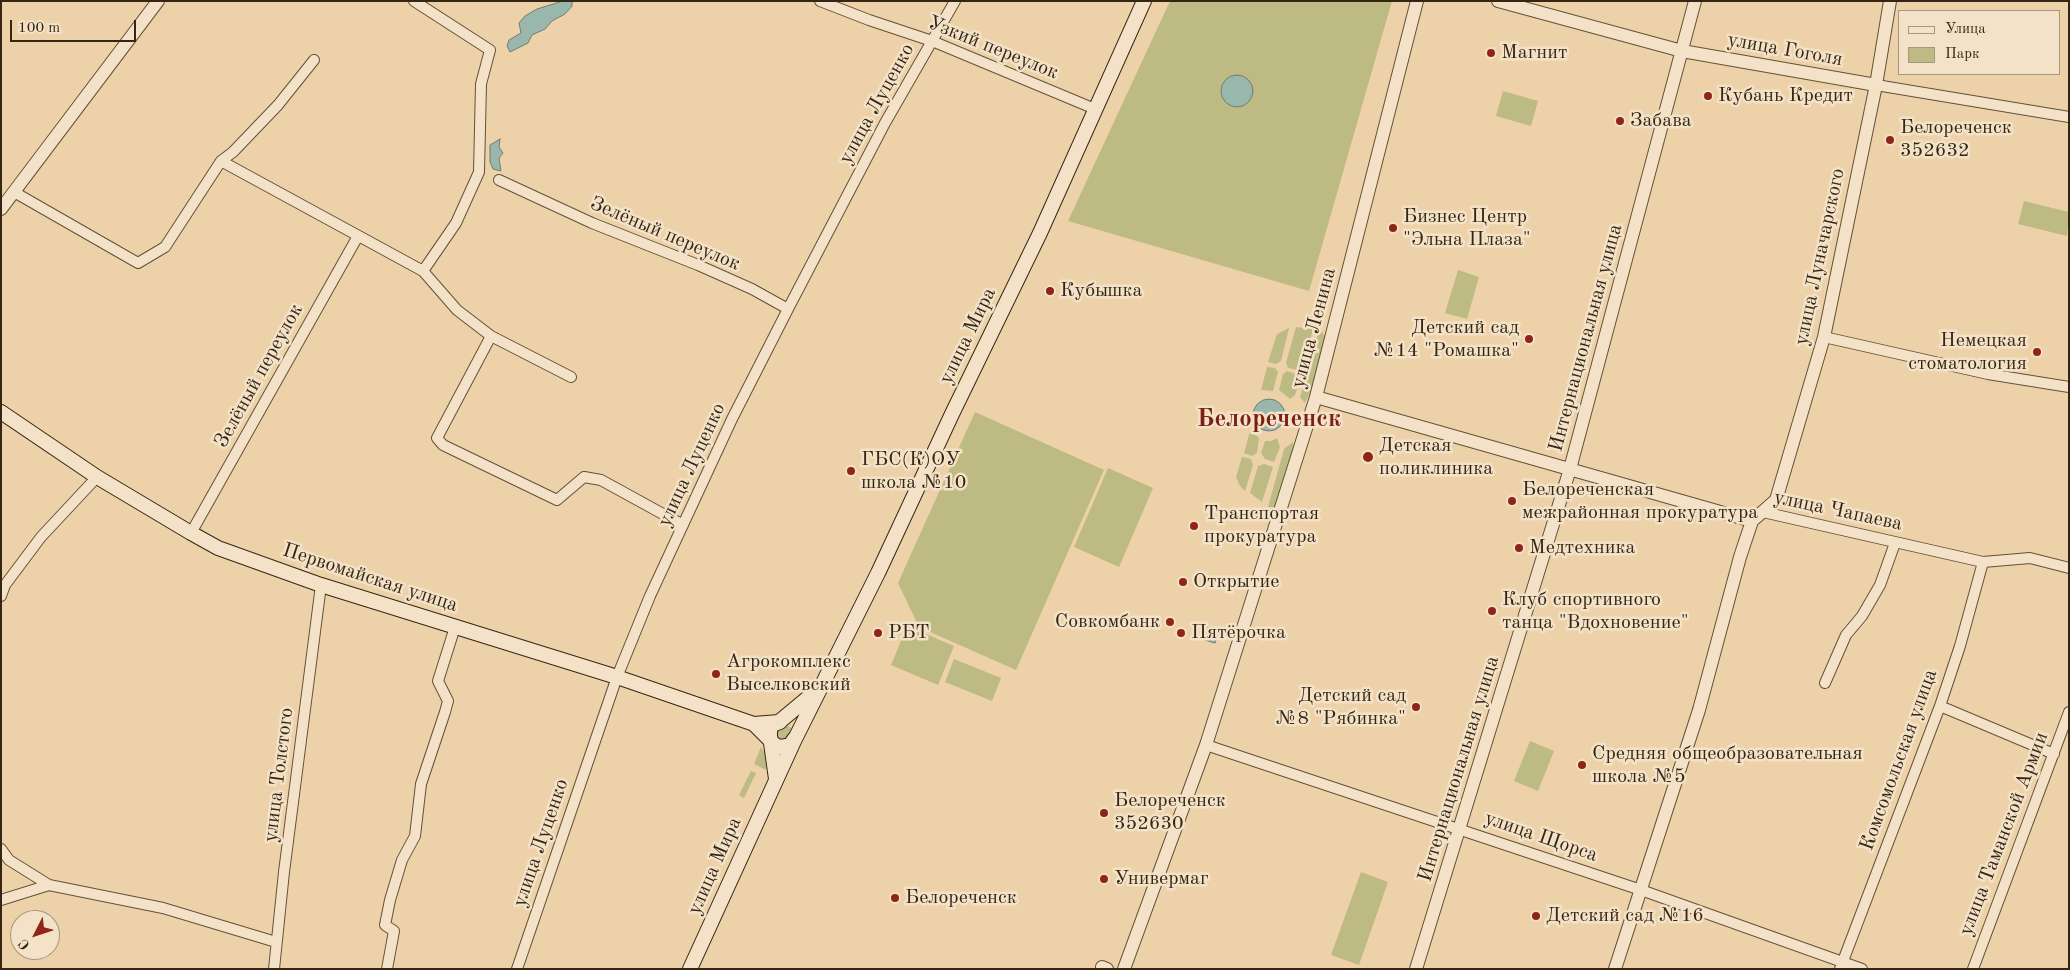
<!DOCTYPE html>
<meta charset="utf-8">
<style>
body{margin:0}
#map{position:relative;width:2070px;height:970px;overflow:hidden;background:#edd2a9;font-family:"Old Standard TT",serif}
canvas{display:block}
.frame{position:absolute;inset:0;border:2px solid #342613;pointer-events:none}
.legend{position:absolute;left:1898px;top:10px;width:162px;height:65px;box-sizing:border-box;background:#f3e2c7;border:1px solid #a7977f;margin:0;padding:6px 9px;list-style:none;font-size:15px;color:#342613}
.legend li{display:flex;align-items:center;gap:10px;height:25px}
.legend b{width:25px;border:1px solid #a7977f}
.north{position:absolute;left:10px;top:910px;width:50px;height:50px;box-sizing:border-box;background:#f3e2c7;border:1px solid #a7977f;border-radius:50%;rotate:229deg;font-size:14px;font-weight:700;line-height:20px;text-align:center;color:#342613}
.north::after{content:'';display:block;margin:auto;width:18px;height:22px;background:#8f2418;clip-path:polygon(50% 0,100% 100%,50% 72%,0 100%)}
.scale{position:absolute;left:10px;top:20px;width:126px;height:22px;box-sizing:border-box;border:2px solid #342613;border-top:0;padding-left:6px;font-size:15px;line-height:18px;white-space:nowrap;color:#342613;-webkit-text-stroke:4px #f3e2c7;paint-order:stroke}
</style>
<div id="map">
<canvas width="2070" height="970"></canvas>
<div class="frame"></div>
<ul class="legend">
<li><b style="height:6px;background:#f3e2c7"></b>Улица</li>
<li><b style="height:14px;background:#beba84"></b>Парк</li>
</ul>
<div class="north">С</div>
<div class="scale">100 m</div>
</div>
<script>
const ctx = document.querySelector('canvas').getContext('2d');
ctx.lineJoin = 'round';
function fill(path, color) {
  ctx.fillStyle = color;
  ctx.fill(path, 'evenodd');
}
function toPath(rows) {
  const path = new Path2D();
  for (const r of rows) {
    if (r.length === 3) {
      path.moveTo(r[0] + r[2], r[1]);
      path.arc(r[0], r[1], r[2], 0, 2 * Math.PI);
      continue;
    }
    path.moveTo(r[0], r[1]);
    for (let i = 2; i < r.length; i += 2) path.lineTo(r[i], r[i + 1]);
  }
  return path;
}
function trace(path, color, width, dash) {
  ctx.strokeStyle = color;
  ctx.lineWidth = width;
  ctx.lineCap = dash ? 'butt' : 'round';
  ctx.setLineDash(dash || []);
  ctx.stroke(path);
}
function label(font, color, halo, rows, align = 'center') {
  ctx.font = font + ' "Old Standard TT",serif';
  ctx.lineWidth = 5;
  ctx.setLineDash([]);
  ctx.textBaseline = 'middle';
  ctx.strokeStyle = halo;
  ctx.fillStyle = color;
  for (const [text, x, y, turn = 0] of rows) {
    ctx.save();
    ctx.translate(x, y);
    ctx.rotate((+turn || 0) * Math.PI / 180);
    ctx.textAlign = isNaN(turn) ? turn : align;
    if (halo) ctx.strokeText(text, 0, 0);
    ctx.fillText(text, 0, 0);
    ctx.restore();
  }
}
fill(toPath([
 [1170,1,1392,1,1309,291,1068,221],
 [1503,91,1538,101,1531,126,1496,116],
 [2024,201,2069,212,2067,236,2018,224],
 [1458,270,1479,277,1467,319,1445,313],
 [1296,327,1313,329,1302,371,1288,368,1286,363],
 [1289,328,1281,361,1276,364,1268,362,1277,334],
 [1319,331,1322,332,1326,338,1315,382,1305,403,1300,397],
 [1267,367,1275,368,1278,372,1273,391,1261,390],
 [1287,371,1301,376,1295,395,1290,399,1279,390,1283,374],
 [975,412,1104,470,1016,670,919,627,898,583],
 [1250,431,1259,438,1257,453,1252,456,1244,453],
 [1277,438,1280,447,1274,462,1265,459,1261,453,1265,441,1271,441],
 [1293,442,1293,458,1278,504,1273,507,1268,507,1284,449],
 [1242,457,1251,459,1253,465,1245,491,1240,486,1236,477],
 [1264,464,1273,467,1262,502,1250,493,1258,466],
 [1108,468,1153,488,1119,567,1074,547],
 [907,626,954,646,938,685,891,665],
 [954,659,1001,678,992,701,945,682],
 [786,724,791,728,792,734,790,739,781,743,773,732],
 [1530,741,1554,751,1538,791,1514,781],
 [761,747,767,757,766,770,754,764],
 [751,771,756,773,744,798,739,795],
 [1361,872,1388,882,1359,965,1331,955]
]), '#beba84');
const water = toPath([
 [563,1,576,1,572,2,572,6,565,14,552,21,545,29,532,35,528,43,510,52,507,46,509,40,521,33,519,23,525,16,537,9,563,1],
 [1237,91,16],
 [500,139,499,147,503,153,499,158,501,171,493,169,490,162,490,145,500,139],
 [1269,415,16],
 [1208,628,1219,632,1215,643,1205,640,1208,628]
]);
fill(water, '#99b7ad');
trace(water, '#717d6f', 1);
const minor = toPath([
 [414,1,490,50,481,84,479,172,456,223,423,271],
 [820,1,869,20,932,41,1095,109],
 [1876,85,2069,117],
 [221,161,423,271,457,310,491,336,571,377],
 [499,180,592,223,698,265,752,289,788,309],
 [14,192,138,263,165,247,221,161,233,152,278,105,314,60],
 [491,336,437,438,443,445,557,500,584,477,601,480,683,525],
 [1824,337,1988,374,2069,387],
 [1763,512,1983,562,2030,558,2069,568],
 [191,533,358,236],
 [1,596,5,585,41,537,97,477],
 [1825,683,1846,635,1862,616,1880,585,1895,543],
 [1940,706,2054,754],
 [1206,745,1641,890,1862,969],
 [1,849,9,860,49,885,163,908,276,942],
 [1,900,49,885],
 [274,969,284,872,321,585],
 [387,969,394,931,385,925,390,900,402,860,415,836,421,784,445,712,448,701,438,681,455,627],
 [517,969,617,677,650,596,732,419,788,309,885,123,955,1],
 [1840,969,1940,706,1960,646,1983,562],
 [1973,969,2069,712]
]);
const tertiary = toPath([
 [1498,1,1682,51,1876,85],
 [1,209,158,1],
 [1316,397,1752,521],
 [1752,521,1776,500,1824,337,1876,85,1890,1],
 [1102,967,1107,969],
 [1124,969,1206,745,1316,397,1417,1],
 [1416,969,1570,469,1695,1],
 [1615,969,1699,710,1740,557,1752,521]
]);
const secondary = toPath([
 [1,412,97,477,191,533,218,548,321,585,617,677,754,724,779,722,815,692],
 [754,724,775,745,780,747,790,745,795,738],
 [776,779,770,736,770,729,774,724,780,722],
 [690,969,794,741,878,573,952,414,1040,233,1144,1]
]);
trace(minor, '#625138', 12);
trace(tertiary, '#625138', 14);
trace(secondary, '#342613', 16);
trace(minor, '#f3e2c7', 10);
trace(tertiary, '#f3e2c7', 12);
trace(secondary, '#f3e2c7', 14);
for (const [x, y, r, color] of [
 [1491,53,5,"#8f2418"],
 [1708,96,5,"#8f2418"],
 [1620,121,5,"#8f2418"],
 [1890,140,5,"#8f2418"],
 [1393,228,5,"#8f2418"],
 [1050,291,5,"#8f2418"],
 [1529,339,5,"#8f2418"],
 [2037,352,5,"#8f2418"],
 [1368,457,6,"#8f2418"],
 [851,471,5,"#8f2418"],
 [1512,501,5,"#8f2418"],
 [1194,526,5,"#8f2418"],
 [1519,548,5,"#8f2418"],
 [1183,582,5,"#8f2418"],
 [1492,611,5,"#8f2418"],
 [1170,622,5,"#8f2418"],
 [878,633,5,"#8f2418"],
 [1181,633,5,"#8f2418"],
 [716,674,5,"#8f2418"],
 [1416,707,5,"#8f2418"],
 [1582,765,5,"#8f2418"],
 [1104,813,5,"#8f2418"],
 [1104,879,5,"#8f2418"],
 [895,898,5,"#8f2418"],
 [1536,916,5,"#8f2418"]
]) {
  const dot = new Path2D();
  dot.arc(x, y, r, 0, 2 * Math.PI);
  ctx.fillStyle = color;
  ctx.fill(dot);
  trace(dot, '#f3e2c7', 2);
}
label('20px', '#342613', '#f3e2c7', [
 ["Узкий переулок",993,48,22],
 ["улица Гоголя",1785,50,10],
 ["улица Луценко",877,104,-61],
 ["Зелёный переулок",665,234,23],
 ["улица Луначарского",1820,257,-78],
 ["улица Ленина",1314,328,-75],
 ["улица Мира",968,336,-64],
 ["Интернациональная улица",1586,338,-75],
 ["Зелёный переулок",259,376,-61],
 ["улица Луценко",692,465,-65],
 ["улица Чапаева",1838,511,12],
 ["Первомайская улица",370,578,18],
 ["Комсомольская улица",1899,760,-70],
 ["Интернациональная улица",1459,769,-73],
 ["улица Толстого",279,775,-83],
 ["улица Таманской Армии",2004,834,-69],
 ["улица Щорса",1541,837,19],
 ["улица Луценко",541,843,-71],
 ["улица Мира",715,866,-66]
]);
label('20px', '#342613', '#f3e2c7', [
 ["Магнит",1501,53],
 ["Кубань Кредит",1718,96],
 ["Забава",1630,121],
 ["Белореченск",1900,128],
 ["352632",1900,151],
 ["Бизнес Центр",1403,217],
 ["\"Эльна Плаза\"",1403,240],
 ["Кубышка",1060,291],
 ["Детский сад",1519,328,"right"],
 ["№14 \"Ромашка\"",1519,351,"right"],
 ["Немецкая",2027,341,"right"],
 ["стоматология",2027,364,"right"],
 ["Детская",1379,446],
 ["поликлиника",1379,469],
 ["ГБС(К)ОУ",861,460],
 ["школа №10",861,483],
 ["Белореченская",1522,490],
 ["межрайонная прокуратура",1522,513],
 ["Транспортая",1204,514],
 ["прокуратура",1204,537],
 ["Медтехника",1529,548],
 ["Открытие",1193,582],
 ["Клуб спортивного",1502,600],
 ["танца \"Вдохновение\"",1502,623],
 ["Совкомбанк",1160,622,"right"],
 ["РБТ",888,633],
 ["Пятёрочка",1191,633],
 ["Агрокомплекс",726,662],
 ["Выселковский",726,685],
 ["Детский сад",1406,696,"right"],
 ["№8 \"Рябинка\"",1406,719,"right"],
 ["Средняя общеобразовательная",1592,754],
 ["школа №5",1592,777],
 ["Белореченск",1114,801],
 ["352630",1114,824],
 ["Универмаг",1114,879],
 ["Белореченск",905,898],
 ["Детский сад №16",1546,916]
], 'left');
label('bold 25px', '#7a1f14', '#f3e2c7', [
 ["Белореченск",1269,419]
]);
</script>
